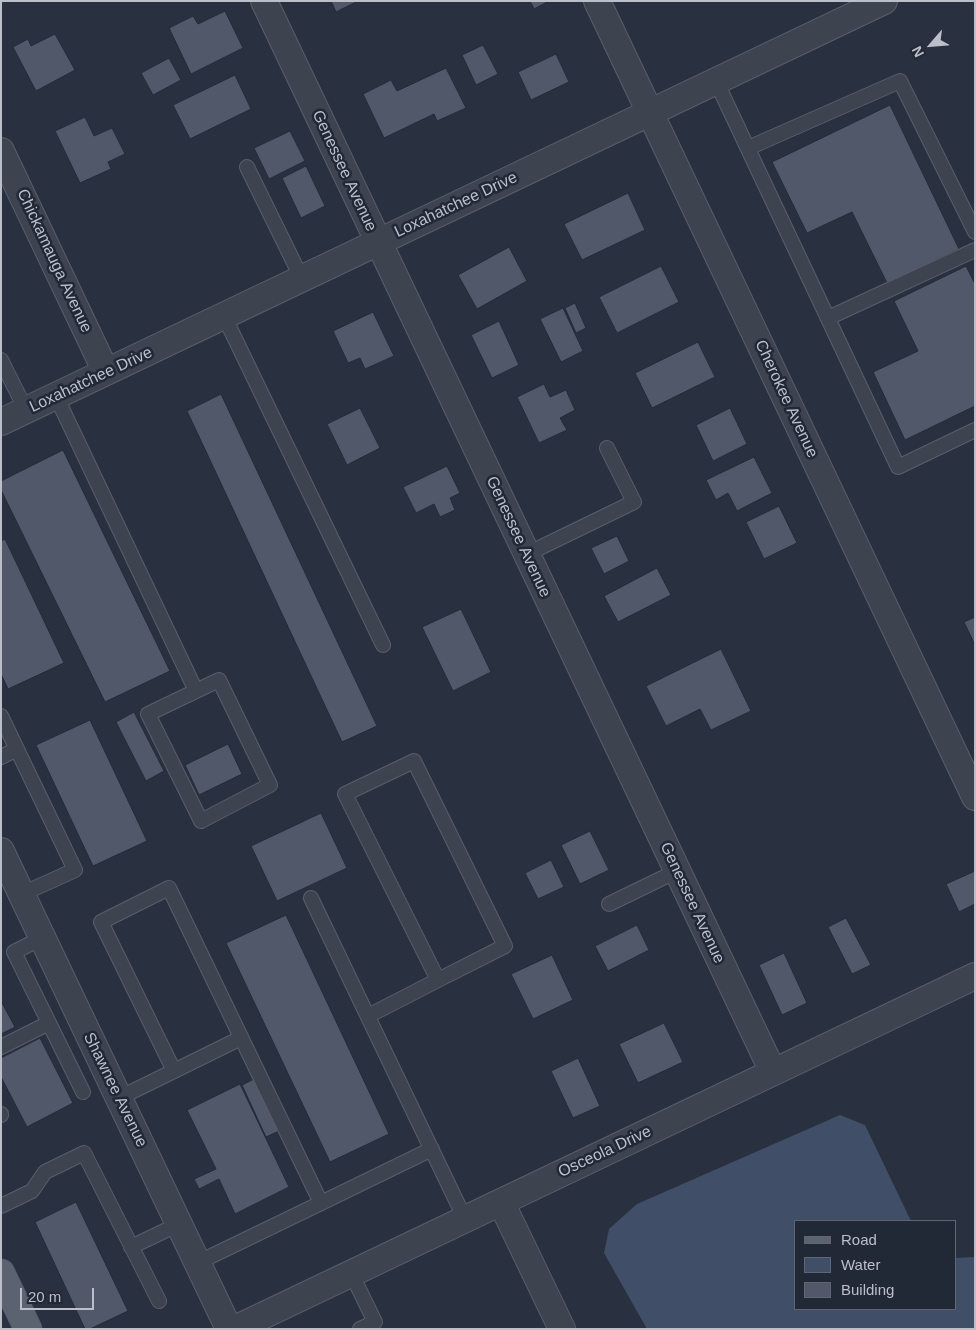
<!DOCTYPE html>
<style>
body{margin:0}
#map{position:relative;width:976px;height:1330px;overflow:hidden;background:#293140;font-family:Helvetica,sans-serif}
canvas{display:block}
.frame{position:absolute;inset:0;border:2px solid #babfca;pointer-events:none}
.legend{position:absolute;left:794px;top:1220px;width:162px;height:90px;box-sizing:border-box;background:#222936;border:1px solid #5f6571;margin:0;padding:6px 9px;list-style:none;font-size:15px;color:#babfca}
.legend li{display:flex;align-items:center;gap:10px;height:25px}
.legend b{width:25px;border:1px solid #5f6571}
.north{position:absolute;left:906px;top:20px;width:50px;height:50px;-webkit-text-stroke:4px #222936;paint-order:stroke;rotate:243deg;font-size:14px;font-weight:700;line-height:20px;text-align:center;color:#babfca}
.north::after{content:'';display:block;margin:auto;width:18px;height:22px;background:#babfca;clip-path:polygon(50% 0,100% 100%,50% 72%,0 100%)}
.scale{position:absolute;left:20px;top:1288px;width:74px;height:22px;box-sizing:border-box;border:2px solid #babfca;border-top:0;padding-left:6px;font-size:15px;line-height:18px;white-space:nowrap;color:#babfca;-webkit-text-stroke:4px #222936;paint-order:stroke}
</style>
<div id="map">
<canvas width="976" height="1330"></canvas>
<div class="frame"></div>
<ul class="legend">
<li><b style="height:6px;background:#5b6370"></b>Road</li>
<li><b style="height:14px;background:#414e68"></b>Water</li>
<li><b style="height:14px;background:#505869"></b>Building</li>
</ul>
<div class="north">N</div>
<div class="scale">20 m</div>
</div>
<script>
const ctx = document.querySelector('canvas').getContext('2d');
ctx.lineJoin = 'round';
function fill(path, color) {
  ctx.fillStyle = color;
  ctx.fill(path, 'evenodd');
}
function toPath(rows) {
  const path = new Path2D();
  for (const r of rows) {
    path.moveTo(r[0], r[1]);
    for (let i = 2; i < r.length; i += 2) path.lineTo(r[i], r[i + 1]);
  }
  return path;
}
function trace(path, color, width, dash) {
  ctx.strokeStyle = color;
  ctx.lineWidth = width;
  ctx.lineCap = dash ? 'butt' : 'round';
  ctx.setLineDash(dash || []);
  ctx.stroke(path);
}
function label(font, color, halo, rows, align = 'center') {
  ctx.font = font + ' Helvetica,sans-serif';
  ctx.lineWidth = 5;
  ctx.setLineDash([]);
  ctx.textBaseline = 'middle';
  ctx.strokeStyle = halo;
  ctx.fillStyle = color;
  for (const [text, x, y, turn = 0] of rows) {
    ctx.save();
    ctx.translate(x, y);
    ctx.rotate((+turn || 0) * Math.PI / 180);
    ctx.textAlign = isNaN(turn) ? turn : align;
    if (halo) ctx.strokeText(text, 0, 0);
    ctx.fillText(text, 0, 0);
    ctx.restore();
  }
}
fill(toPath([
 [840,1115,865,1125,911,1221,795,1221,795,1309,955,1309,955,1258,975,1257,975,1329,647,1329,604,1253,609,1229,637,1204]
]), '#414e68');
const building = toPath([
 [331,1,358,1,336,12,331,1],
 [530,1,549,1,534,9,530,1],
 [225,11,243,48,191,74,169,28,193,16,198,24,225,11],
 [55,34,75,70,36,91,13,47,28,39,31,46,55,34],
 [483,45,498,74,476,85,462,55,483,45],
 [556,54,569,82,531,100,518,72,556,54],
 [169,58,181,80,153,95,141,73,169,58],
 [446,68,466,108,437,121,434,114,384,138,363,94,391,80,397,91,446,68],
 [235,75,251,109,190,139,173,105,235,75],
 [890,105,959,249,887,283,852,212,807,233,772,162,890,105],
 [85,117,94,136,112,128,125,154,108,162,111,169,80,183,55,131,85,117],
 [290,131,305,161,269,179,254,148,290,131],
 [306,166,325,206,301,218,282,178,306,166],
 [628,193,645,230,582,260,564,224,628,193],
 [509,247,527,281,477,309,458,275,509,247],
 [661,266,679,302,617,333,599,297,661,266],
 [966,266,975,284,975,406,905,440,873,372,918,351,894,301,966,266],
 [575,303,586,328,576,333,565,308,575,303],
 [563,308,583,351,561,362,540,319,563,308],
 [373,312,394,356,365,369,360,358,348,363,333,331,373,312],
 [499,321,519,365,492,378,471,335,499,321],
 [698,342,715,377,652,408,635,373,698,342],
 [544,384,550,397,566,390,575,410,560,418,567,430,539,443,517,397,544,384],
 [221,394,377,726,342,742,187,411,221,394],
 [360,408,380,448,347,465,327,424,360,408],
 [730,408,747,444,713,461,696,425,730,408],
 [63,450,170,671,105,702,1,490,1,481,63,450],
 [754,457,772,493,737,511,728,493,716,500,706,480,754,457],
 [447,466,460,493,450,498,455,510,440,517,434,504,416,513,403,487,447,466],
 [779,506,797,543,764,559,746,522,779,506],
 [617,536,629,561,604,574,591,548,617,536],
 [5,539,64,663,8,689,1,674,1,541,5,539],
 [657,568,671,595,618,622,604,596,657,568],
 [461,609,491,672,453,691,422,627,461,609],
 [975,617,975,645,964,622,975,617],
 [721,649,751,711,711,730,700,709,666,726,646,686,721,649],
 [134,712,164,771,146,781,116,722,134,712],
 [90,720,147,841,93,866,36,745,90,720],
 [228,744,242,774,199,795,185,765,228,744],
 [321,813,347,868,277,901,251,846,321,813],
 [590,831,609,870,580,884,561,845,590,831],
 [551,860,564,887,538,899,525,873,551,860],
 [975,871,975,904,959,912,946,884,975,871],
 [286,915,389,1134,330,1162,226,943,286,915],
 [846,918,871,965,852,974,828,927,846,918],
 [637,925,649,950,608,971,595,946,637,925],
 [784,953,807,1003,782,1015,759,965,784,953],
 [552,955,573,1000,533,1019,511,974,552,955],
 [1,1001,15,1027,1,1034,1,1001],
 [664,1023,683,1062,638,1083,619,1044,664,1023],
 [40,1038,73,1103,27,1127,1,1077,1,1058,40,1038],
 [578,1058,600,1106,573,1118,551,1071,578,1058],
 [254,1079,279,1131,266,1137,242,1085,254,1079],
 [240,1084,289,1187,235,1214,219,1179,199,1189,194,1179,216,1169,187,1110,240,1084],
 [76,1202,128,1311,90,1329,85,1329,35,1222,76,1202]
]);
fill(building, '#505869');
trace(building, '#242b38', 1);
const lane = toPath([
 [716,81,898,467,975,430],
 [748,148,900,81,975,232],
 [247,167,302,279],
 [224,316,383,645],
 [828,318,975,250],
 [1,360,26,410],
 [56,396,196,691,148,714,201,821,270,785,219,680,196,691],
 [527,554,634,502,607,448],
 [1,716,75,870,22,894],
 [1,757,17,749],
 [311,898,465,1219],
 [609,904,677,871],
 [368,1016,438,980,505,946,414,761,345,794,438,980],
 [49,1023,83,1092],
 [1,1047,49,1023,14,952,42,938],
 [174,1071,241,1038],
 [119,1098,174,1071,101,922,169,888,321,1203,197,1263],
 [1,1114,1,1115],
 [321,1203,432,1149],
 [1,1206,32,1191,45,1172,84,1153,159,1301],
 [131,1247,179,1224],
 [351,1273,375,1322,360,1329]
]);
const street = toPath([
 [264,1,773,1072],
 [597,1,975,797],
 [1,151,106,372],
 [1,422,884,1],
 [1,851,229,1329],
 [501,1202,562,1329],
 [235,1329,975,976]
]);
const primary = toPath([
 [1,1273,28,1329]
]);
trace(lane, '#585f6b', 16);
trace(street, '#585f6b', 28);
trace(primary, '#474d5a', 29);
trace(lane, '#3d4450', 14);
trace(street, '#3d4450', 26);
trace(primary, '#5b6370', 28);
label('16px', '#babfca', '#222936', [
 ["Genessee Avenue",344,171,65],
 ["Loxahatchee Drive",456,205,-25],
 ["Chickamauga Avenue",54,261,65],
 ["Loxahatchee Drive",91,380,-25],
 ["Cherokee Avenue",786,399,65],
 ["Genessee Avenue",518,537,65],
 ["Genessee Avenue",692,903,65],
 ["Shawnee Avenue",115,1090,64],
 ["Osceola Drive",605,1152,-25]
]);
</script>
